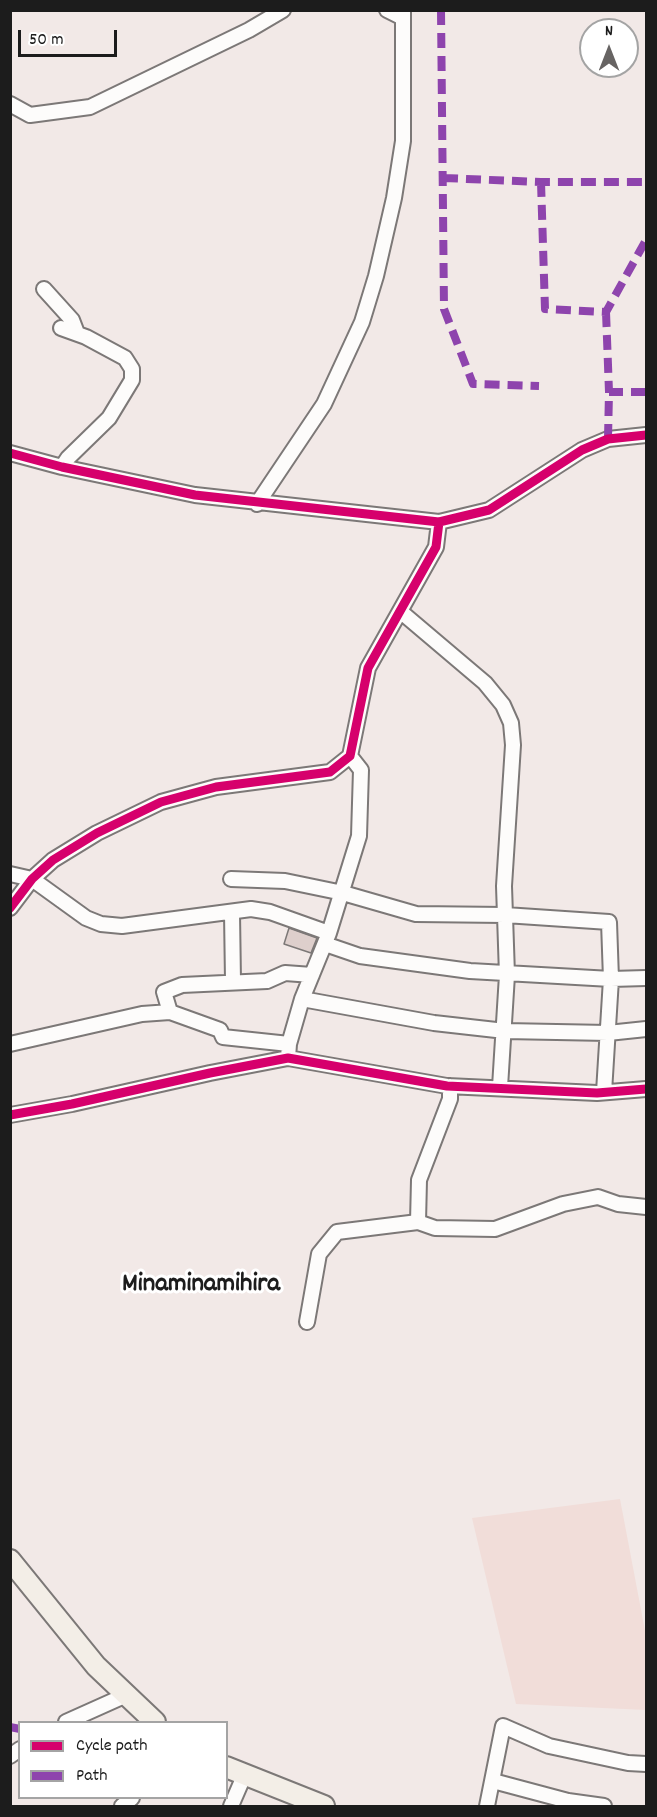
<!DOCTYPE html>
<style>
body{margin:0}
#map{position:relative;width:657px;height:1817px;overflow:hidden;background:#f2e9e7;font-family:Dekko,sans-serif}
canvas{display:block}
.frame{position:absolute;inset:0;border:12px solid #1c1c1c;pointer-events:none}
.legend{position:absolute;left:18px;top:1721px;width:210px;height:78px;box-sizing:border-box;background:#fff;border:2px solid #a4a4a4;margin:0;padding:8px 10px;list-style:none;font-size:18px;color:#1c1c1c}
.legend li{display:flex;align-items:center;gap:12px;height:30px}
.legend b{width:30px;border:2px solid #a4a4a4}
.north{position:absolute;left:579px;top:18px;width:60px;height:60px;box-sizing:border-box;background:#fff;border:2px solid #a4a4a4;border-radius:50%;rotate:0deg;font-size:16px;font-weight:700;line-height:24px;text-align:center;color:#1c1c1c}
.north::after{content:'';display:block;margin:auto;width:21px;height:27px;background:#676463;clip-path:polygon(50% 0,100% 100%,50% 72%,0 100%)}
.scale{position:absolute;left:18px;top:30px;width:99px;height:27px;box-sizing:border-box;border:3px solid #1c1c1c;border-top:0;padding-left:8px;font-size:18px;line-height:21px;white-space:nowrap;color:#1c1c1c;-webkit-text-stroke:4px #fff;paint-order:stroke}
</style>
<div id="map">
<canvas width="657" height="1817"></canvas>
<div class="frame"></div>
<ul class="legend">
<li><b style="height:8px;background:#d6006c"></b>Cycle path</li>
<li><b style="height:8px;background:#8e44ad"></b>Path</li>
</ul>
<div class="north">N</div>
<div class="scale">50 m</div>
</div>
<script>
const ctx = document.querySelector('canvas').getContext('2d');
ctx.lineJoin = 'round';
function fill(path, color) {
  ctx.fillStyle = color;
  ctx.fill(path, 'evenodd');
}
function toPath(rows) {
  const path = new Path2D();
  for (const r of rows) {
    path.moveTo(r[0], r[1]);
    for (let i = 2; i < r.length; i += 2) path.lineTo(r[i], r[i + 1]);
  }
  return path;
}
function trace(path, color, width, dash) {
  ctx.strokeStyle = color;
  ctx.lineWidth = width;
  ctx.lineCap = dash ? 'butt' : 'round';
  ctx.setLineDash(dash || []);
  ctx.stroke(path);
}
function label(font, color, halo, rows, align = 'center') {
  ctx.font = font + ' Dekko,sans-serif';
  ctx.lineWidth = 6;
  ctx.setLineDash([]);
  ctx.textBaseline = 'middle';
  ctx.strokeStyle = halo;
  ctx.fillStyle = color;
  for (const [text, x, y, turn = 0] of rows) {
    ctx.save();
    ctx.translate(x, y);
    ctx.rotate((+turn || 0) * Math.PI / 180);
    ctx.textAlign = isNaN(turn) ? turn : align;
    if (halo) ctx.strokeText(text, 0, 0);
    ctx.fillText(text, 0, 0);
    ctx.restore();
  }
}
fill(toPath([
 [620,1499,646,1636,646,1710,516,1704,472,1518]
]), '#f1ddd9');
const building = toPath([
 [289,928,317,938,311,953,284,944,289,928]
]);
fill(building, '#decfcc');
trace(building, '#7c7877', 1.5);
const minor = toPath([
 [387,10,403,18],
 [10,104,30,115,90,107,249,30,283,10],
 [44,289,72,320,77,333],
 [61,328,86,337,125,358,132,369,132,380,109,418,68,458,62,467],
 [10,453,62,467,195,495,439,522,489,510,582,450,608,439,646,435],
 [257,504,324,404,362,322,376,276,394,198,403,141,403,10],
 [400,611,485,683,503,705,511,723,513,745,504,886,507,975,500,1087],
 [10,874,32,879,86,918,101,924,122,926,251,909,270,912,329,933],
 [231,879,285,881,343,893,416,914,505,915,609,922,611,979,604,1092],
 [10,908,32,879,53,860,97,833,161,802,216,787,330,772,350,756,368,668,436,547,439,522],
 [232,913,233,981],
 [325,944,360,956,470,971,611,979,646,978],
 [302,999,434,1023,505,1031,608,1033,646,1029],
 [10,1044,142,1014,170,1012],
 [289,1044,223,1037,220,1030,170,1012,164,992,182,985,267,981,285,973,312,975],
 [288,1058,289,1044,302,999,329,933,359,836,361,770,350,756],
 [10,1115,72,1104,210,1073,288,1058,447,1086,597,1093,646,1089],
 [418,1222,419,1180,450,1099,450,1086],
 [307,1322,319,1254,337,1232,418,1222,435,1228,495,1229,563,1204,598,1197,618,1204,646,1207],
 [66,1722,124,1696],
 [10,1756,20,1749],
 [493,1781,568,1801,604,1806],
 [122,1806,132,1798],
 [231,1806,244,1776],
 [487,1806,503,1726,549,1746,628,1763,646,1764]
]);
const highway = toPath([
 [10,1560,96,1666,155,1722],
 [226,1767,324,1806]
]);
trace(minor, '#7c7877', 18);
trace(highway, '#7c7877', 24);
trace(minor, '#fdfcfb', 14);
trace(highway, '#f3eee7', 20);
trace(toPath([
 [441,10,444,309,473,384,539,386],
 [443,178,541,182,646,182],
 [541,182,545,309,606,312,646,240],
 [606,312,609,392],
 [608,439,609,392,646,392],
 [10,1727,20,1729]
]), '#8e44ad', 8, [15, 8]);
trace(toPath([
 [10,453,62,467,195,495,439,522,489,510,582,450,608,439,646,435],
 [10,908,32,879,53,860,97,833,161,802,216,787,330,772,350,756,368,668,436,547,439,522],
 [10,1115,72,1104,210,1073,288,1058,447,1086,597,1093,646,1089]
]), '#d6006c', 9);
label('bold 27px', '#1c1c1c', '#fff', [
 ["Minaminamihira",201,1286]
]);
</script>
